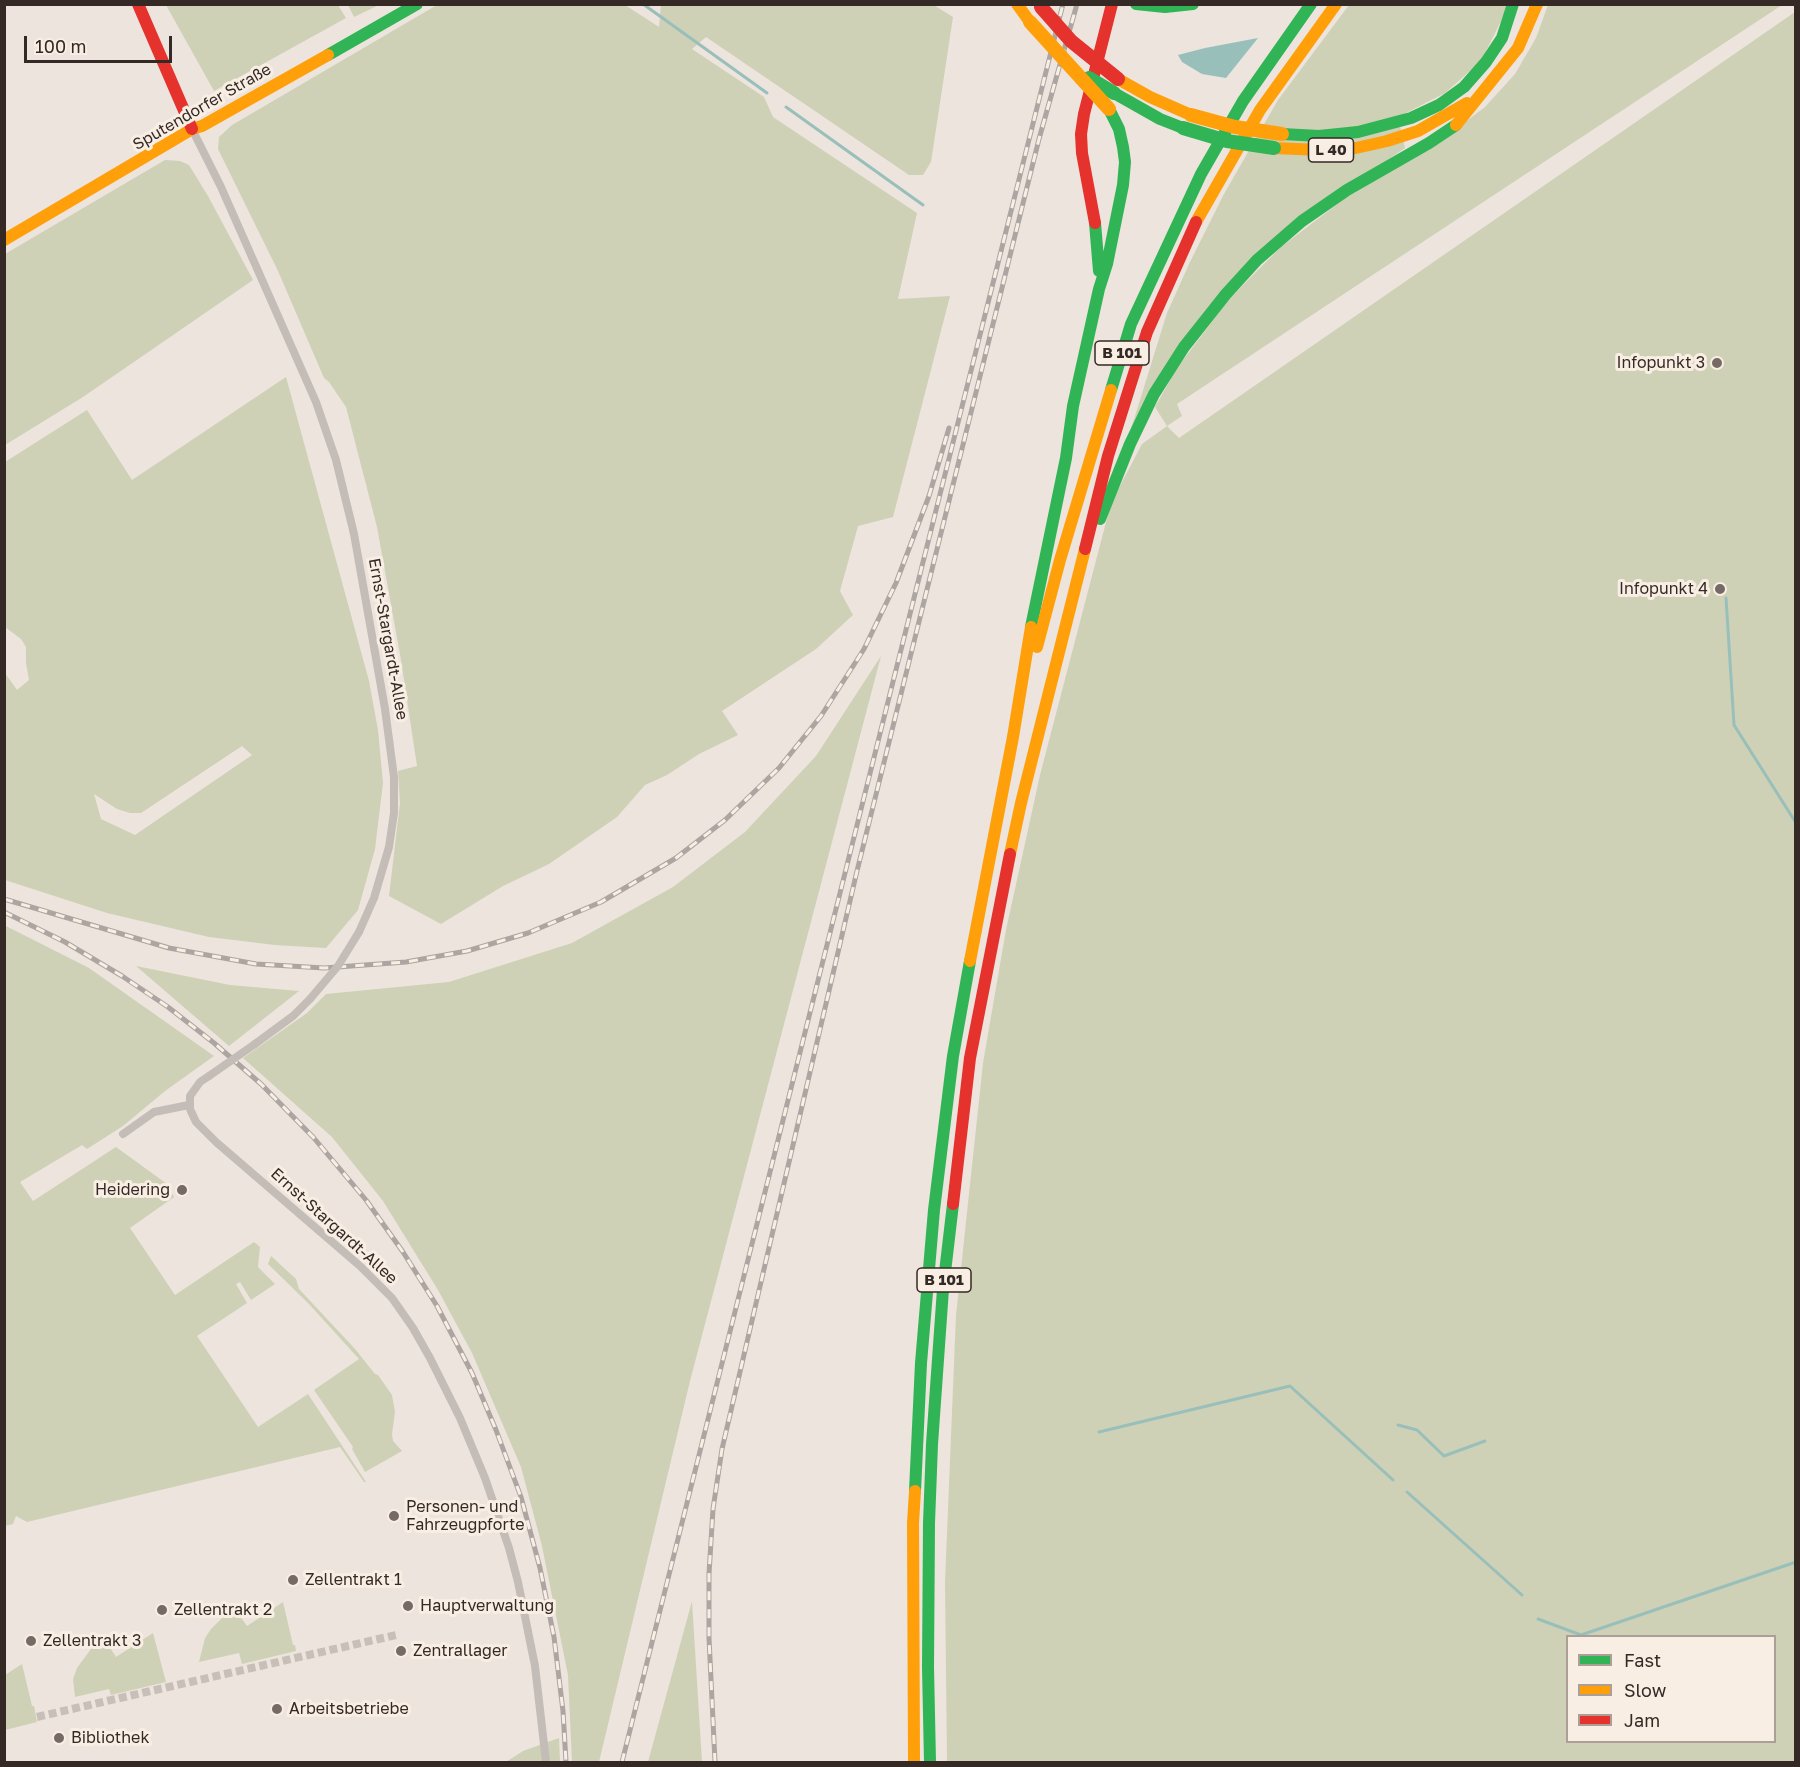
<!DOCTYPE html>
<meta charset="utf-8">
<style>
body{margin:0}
#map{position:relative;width:1800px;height:1767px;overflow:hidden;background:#ece4dd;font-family:"Golos Text",sans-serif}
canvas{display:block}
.frame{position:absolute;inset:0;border:6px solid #352925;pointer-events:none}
.legend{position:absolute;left:1566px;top:1635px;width:210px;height:108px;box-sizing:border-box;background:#f9eee4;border:2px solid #ab9f98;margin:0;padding:8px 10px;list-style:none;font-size:18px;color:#352925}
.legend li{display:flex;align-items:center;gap:12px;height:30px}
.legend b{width:30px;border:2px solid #ab9f98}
.scale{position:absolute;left:24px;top:36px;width:148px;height:27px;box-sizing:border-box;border:3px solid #352925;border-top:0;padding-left:8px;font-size:18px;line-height:21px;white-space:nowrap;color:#352925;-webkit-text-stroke:4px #f9eee4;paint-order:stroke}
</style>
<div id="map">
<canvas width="1800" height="1767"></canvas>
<div class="frame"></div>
<ul class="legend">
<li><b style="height:8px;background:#30b455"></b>Fast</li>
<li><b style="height:8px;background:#ff9f0a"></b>Slow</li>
<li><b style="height:8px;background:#e5322d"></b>Jam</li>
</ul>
<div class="scale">100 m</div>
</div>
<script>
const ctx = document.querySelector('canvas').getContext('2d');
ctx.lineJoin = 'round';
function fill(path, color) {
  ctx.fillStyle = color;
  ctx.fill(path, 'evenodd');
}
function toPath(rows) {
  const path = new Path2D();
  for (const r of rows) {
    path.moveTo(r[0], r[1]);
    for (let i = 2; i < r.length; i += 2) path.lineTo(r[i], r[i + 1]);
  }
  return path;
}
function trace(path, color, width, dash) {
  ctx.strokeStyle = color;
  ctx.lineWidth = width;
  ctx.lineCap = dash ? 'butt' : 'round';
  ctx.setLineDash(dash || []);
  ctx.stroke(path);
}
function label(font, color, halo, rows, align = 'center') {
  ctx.font = font + ' "Golos Text",sans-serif';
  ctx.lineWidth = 6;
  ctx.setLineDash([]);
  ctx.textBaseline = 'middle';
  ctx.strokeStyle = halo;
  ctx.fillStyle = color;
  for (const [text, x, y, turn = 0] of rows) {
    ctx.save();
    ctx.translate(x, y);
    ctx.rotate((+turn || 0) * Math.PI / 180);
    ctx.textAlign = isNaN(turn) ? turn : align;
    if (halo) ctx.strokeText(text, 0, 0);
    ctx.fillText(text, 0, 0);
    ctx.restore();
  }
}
fill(toPath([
 [166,5,338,5,346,18,214,91],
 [348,5,379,5,354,17],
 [661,5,932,4,953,17,931,162,923,175,909,175,706,37,692,49,764,97,773,117,917,213,898,299,950,296,893,517,858,526,840,591,853,615,816,649,722,711,738,735,699,754,667,775,645,785,617,817,549,864,503,886,441,924,389,896,400,803,398,771,417,766,401,660,377,527,346,407,329,382,324,378,278,271,218,149,219,137,232,125,437,5,625,5,659,27],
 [1349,5,1519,5,1504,15,1481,61,1445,93,1398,117,1405,148,1276,237,1131,429,1167,313,1190,262,1224,194,1278,100],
 [1548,5,1782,5,1177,404,1182,416,1167,426,1179,438,1795,12,1795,1762,947,1762,945,1582,956,1315,983,1063,1006,930,1040,775,1111,503,1142,444,1167,426,1155,407,1182,359,1232,296,1281,247,1344,199,1444,138,1485,107,1515,74,1536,38],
 [1568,1636,1774,1636,1774,1742,1568,1742],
 [165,160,180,161,189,165,208,196,253,280,83,397,5,445,5,254],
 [286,377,369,681,378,730,383,783,375,849,358,910,326,948,275,945,209,937,107,913,5,880,5,673,17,690,29,680,26,663,26,647,21,639,5,627,5,462,87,410,132,480],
 [242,746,252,755,135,835,101,819,94,794,117,809,130,813,141,813],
 [881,656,690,1381,599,1762,572,1762,568,1675,542,1546,521,1467,472,1353,438,1290,383,1201,332,1137,243,1058,307,1013,326,994,449,982,572,943,673,887,745,832,816,756],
 [4,925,89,968,214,1056,165,1091,123,1126,87,1149,82,1145,20,1182,33,1201,116,1147,167,1184,174,1197,130,1228,175,1295,254,1242,260,1247,258,1267,275,1284,251,1300,240,1282,236,1284,247,1303,197,1336,258,1427,308,1394,366,1482,364,1482,340,1447,27,1522,16,1516,13,1524,5,1526],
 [136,966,230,985,299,991,229,1046],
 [271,1256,296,1279,299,1289,355,1349,375,1374,378,1375,392,1395,395,1412,392,1434,393,1441,402,1451,365,1472,352,1449,353,1447,314,1390,359,1359,309,1304,268,1264],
 [692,1601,702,1762,648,1762],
 [283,1602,293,1645,295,1645,296,1651,242,1664,239,1653,199,1662,205,1638,211,1629,223,1617,235,1609,247,1626],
 [153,1633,166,1682,111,1695,109,1689,75,1697,73,1679,77,1668,91,1649,105,1640,116,1657],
 [22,1664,32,1706,34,1706,37,1722,5,1730,5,1675],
 [559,1738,560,1762,506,1762,523,1751]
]), '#ced1b6');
fill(toPath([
 [1258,38,1226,78,1202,74,1182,62,1178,55,1205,48]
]), '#99bfbb');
trace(toPath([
 [643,4,767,93],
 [786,107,923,205],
 [1726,598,1734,725,1796,823],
 [1398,1425,1417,1430,1444,1456,1485,1441],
 [1099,1432,1290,1386,1393,1480],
 [1407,1492,1522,1595],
 [1538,1619,1581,1635,1796,1562]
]), '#99bfbb', 3);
trace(toPath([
 [37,1717,396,1635]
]), '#c7bfb8', 8, [8, 4]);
trace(toPath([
 [192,129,221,187,316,402,336,460,354,534,385,709,394,777,394,813,389,847,374,898,359,932],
 [255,1044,293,1016,310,999],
 [209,1076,200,1082,190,1096,190,1109,196,1122,216,1142,360,1266,392,1298,413,1328,430,1358,460,1418,485,1478,509,1548,518,1582,535,1666,546,1762],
 [123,1134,154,1112,189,1105]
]), '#c4bcb7', 8);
trace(toPath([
 [1136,4,1165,7,1193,4],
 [328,55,417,4],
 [1114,93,1160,119,1183,128],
 [1282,134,1319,136,1358,132,1411,118,1439,105,1464,87,1486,62,1502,38,1513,4],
 [1095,223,1099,271],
 [1111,390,1131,324,1201,174,1243,101,1311,4],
 [1100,519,1130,444,1154,394,1184,347,1226,294,1257,260,1302,221,1347,190,1429,143,1456,125],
 [1031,627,1066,458,1073,406,1099,289,1107,264,1123,185,1125,162,1123,147,1119,129,1109,109],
 [915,1491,921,1363,934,1210,953,1056,970,961],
 [930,1762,928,1667,929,1523,932,1444,943,1289,953,1204]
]), '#30b455', 12);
trace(toPath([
 [1017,4,1030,22],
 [1118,79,1150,97,1191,115],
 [1456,125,1518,48,1537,4],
 [1274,148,1320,150,1356,148,1387,141,1418,131,1467,103],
 [1196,222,1260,110,1336,4],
 [4,240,192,129,202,126,328,55],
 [1037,647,1060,560,1111,390],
 [1010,854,1021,803,1085,549],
 [970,961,1013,737,1031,627],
 [914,1762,913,1523,915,1491]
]), '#ff9f0a', 12);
trace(toPath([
 [138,4,192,129],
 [1095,223,1082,153,1081,134,1084,114,1112,4],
 [1085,549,1108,456,1147,332,1196,222],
 [953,1204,970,1058,1010,854]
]), '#e5322d', 12);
const rail = toPath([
 [4,899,169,948,256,964,324,968,406,962,467,951,528,933,601,902,676,858,725,820,779,768,821,716,864,649,896,583,929,496,949,428],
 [4,912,65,942,122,976,168,1007,214,1043,261,1084,313,1137,366,1200,403,1252,437,1306,472,1373,496,1430,521,1497,540,1568,554,1637,563,1711,566,1762],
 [622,1762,1063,4],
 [715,1762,709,1638,709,1574,713,1509,722,1449,857,871,1039,139,1077,4]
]);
trace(rail, '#aca5a1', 5);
trace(rail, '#f9eee4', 3, [9]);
trace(toPath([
 [310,999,338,966,359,932],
 [209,1076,255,1044]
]), '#c4bcb7', 8);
trace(toPath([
 [1089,78,1114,93],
 [1183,128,1227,141,1274,148]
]), '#30b455', 14);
trace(toPath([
 [1030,22,1109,109],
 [1191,115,1235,127,1282,134]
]), '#ff9f0a', 14);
trace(toPath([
 [1041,7,1071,41,1118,79]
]), '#e5322d', 14);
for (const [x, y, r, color] of [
 [1717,363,6,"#756a65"],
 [1720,589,6,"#756a65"],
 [182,1190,6,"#756a65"],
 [394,1516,6,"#756a65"],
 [293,1580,6,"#756a65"],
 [408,1606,6,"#756a65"],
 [162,1610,6,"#756a65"],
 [31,1641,6,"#756a65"],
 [401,1651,6,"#756a65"],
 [277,1709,6,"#756a65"],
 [59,1738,6,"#756a65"]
]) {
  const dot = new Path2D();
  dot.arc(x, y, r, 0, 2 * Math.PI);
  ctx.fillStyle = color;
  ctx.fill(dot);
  trace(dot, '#f9eee4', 2);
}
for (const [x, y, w] of [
 [1331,150,45],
 [1122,353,54],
 [944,1280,54]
]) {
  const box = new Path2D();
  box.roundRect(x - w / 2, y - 12, w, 24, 4.5);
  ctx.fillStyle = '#f9eee4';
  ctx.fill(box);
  trace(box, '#352925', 1.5);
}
label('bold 15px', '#352925', null, [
 ["L 40",1331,150],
 ["B 101",1122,353],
 ["B 101",944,1280]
]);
label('16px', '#352925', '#f9eee4', [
 ["Sputendorfer Straße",202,107,-30],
 ["Ernst-Stargardt-Allee",388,639,80],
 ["Ernst-Stargardt-Allee",334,1226,42]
]);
label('16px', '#352925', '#f9eee4', [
 ["Infopunkt 3",1705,363,"right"],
 ["Infopunkt 4",1708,589,"right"],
 ["Heidering",170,1190,"right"],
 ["Personen- und",406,1507],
 ["Fahrzeugpforte",406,1525],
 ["Zellentrakt 1",305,1580],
 ["Hauptverwaltung",420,1606],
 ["Zellentrakt 2",174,1610],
 ["Zellentrakt 3",43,1641],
 ["Zentrallager",413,1651],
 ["Arbeitsbetriebe",289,1709],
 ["Bibliothek",71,1738]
], 'left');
</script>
